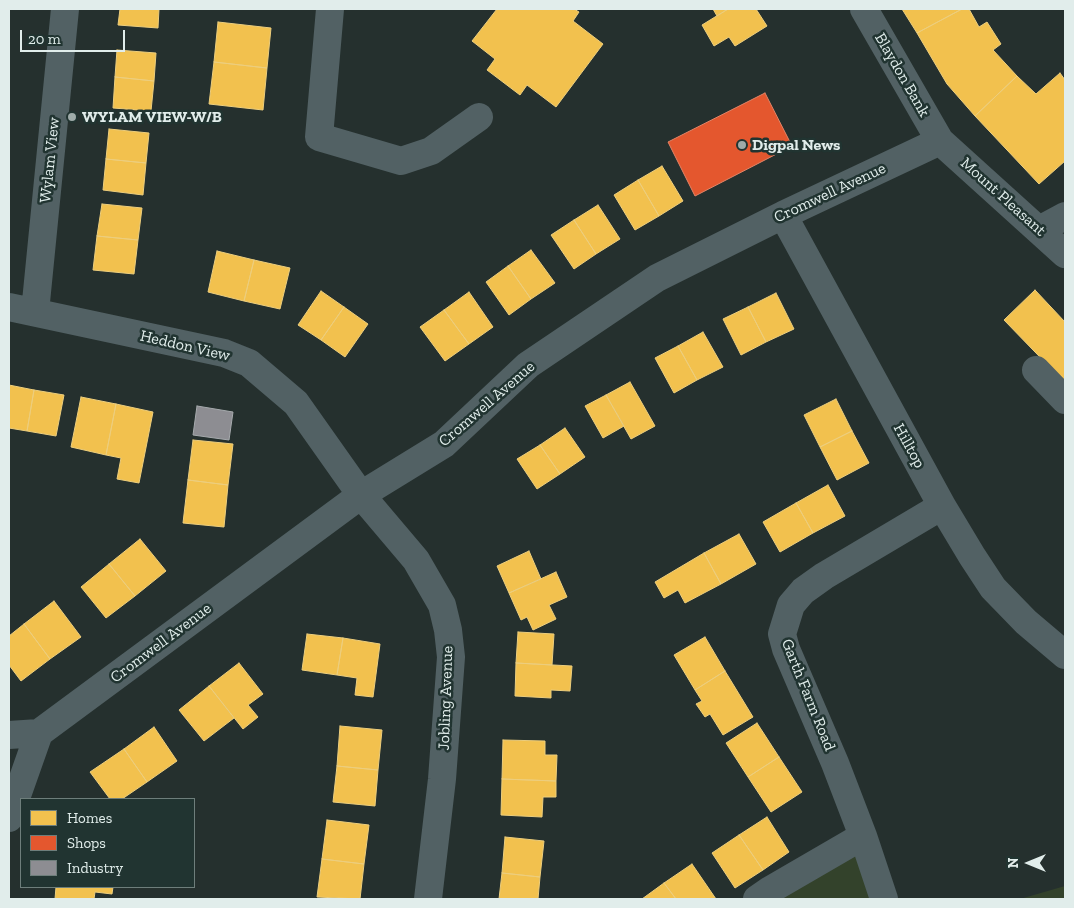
<!DOCTYPE html>
<style>
body{margin:0}
#map{position:relative;width:1074px;height:908px;overflow:hidden;background:#25302e;font-family:"Zilla Slab",serif}
canvas{display:block}
.frame{position:absolute;inset:0;border:10px solid #e1edeb;pointer-events:none}
.legend{position:absolute;left:20px;top:798px;width:175px;height:90px;box-sizing:border-box;background:#213431;border:1px solid #6e7e7b;margin:0;padding:6px 9px;list-style:none;font-size:15px;color:#e1edeb}
.legend li{display:flex;align-items:center;gap:10px;height:25px}
.legend b{width:25px;border:1px solid #6e7e7b}
.north{position:absolute;left:1004px;top:838px;width:50px;height:50px;-webkit-text-stroke:4px #213431;paint-order:stroke;rotate:270deg;font-size:14px;font-weight:700;line-height:20px;text-align:center;color:#e1edeb}
.north::after{content:'';display:block;margin:auto;width:18px;height:22px;background:#e1edeb;clip-path:polygon(50% 0,100% 100%,50% 72%,0 100%)}
.scale{position:absolute;left:20px;top:30px;width:105px;height:22px;box-sizing:border-box;border:2px solid #e1edeb;border-top:0;padding-left:6px;font-size:15px;line-height:18px;white-space:nowrap;color:#e1edeb;-webkit-text-stroke:4px #213431;paint-order:stroke}
</style>
<div id="map">
<canvas width="1074" height="908"></canvas>
<div class="frame"></div>
<ul class="legend">
<li><b style="height:14px;background:#f2c14e"></b>Homes</li>
<li><b style="height:14px;background:#e4572e"></b>Shops</li>
<li><b style="height:14px;background:#8d8d92"></b>Industry</li>
</ul>
<div class="north">N</div>
<div class="scale">20 m</div>
</div>
<script>
const ctx = document.querySelector('canvas').getContext('2d');
ctx.lineJoin = 'round';
function fill(path, color) {
  ctx.fillStyle = color;
  ctx.fill(path, 'evenodd');
}
function toPath(rows) {
  const path = new Path2D();
  for (const r of rows) {
    path.moveTo(r[0], r[1]);
    for (let i = 2; i < r.length; i += 2) path.lineTo(r[i], r[i + 1]);
  }
  return path;
}
function trace(path, color, width, dash) {
  ctx.strokeStyle = color;
  ctx.lineWidth = width;
  ctx.lineCap = dash ? 'butt' : 'round';
  ctx.setLineDash(dash || []);
  ctx.stroke(path);
}
function label(font, color, halo, rows, align = 'center') {
  ctx.font = font + ' "Zilla Slab",serif';
  ctx.lineWidth = 5;
  ctx.setLineDash([]);
  ctx.textBaseline = 'middle';
  ctx.strokeStyle = halo;
  ctx.fillStyle = color;
  for (const [text, x, y, turn = 0] of rows) {
    ctx.save();
    ctx.translate(x, y);
    ctx.rotate((+turn || 0) * Math.PI / 180);
    ctx.textAlign = isNaN(turn) ? turn : align;
    if (halo) ctx.strokeText(text, 0, 0);
    ctx.fillText(text, 0, 0);
    ctx.restore();
  }
}
fill(toPath([
 [863,836,885,899,776,899],
 [1065,886,1065,899,1020,899]
]), '#33422b');
const homes = toPath([
 [120,9,159,9,158,28,118,25,120,9],
 [497,9,574,9,579,12,573,21,603,44,556,107,527,85,520,95,487,70,495,59,472,41,497,9],
 [713,9,728,9,717,16,713,9],
 [728,9,756,9,767,26,735,46,729,37,714,46,702,25,728,9],
 [902,9,962,9,917,33,902,9],
 [962,9,969,9,979,27,987,22,1001,44,993,50,1017,76,975,116,947,84,917,33,962,9],
 [218,22,271,28,267,68,214,62,218,22],
 [117,50,156,53,154,81,115,77,117,50],
 [214,62,267,68,263,110,209,104,214,62],
 [1060,73,1065,80,1065,161,1039,184,975,116,1017,76,1036,94,1060,73],
 [115,77,154,81,151,111,113,108,115,77],
 [109,129,149,133,146,163,106,159,109,129],
 [106,159,146,163,143,195,103,190,106,159],
 [662,166,683,201,659,216,638,180,662,166],
 [638,180,659,216,635,230,614,195,638,180],
 [102,204,142,208,138,240,97,236,102,204],
 [598,205,620,239,596,254,574,220,598,205],
 [574,220,596,254,574,269,551,235,574,220],
 [97,236,138,240,134,274,93,270,97,236],
 [531,250,555,283,531,299,508,266,531,250],
 [217,251,254,260,244,301,208,292,217,251],
 [254,260,290,268,280,309,244,301,254,260],
 [508,266,531,299,509,315,486,282,508,266],
 [1035,290,1065,322,1065,383,1004,320,1035,290],
 [321,291,344,307,321,340,298,325,321,291],
 [469,292,493,327,469,344,444,310,469,292],
 [776,293,794,329,766,342,748,307,776,293],
 [344,307,368,324,345,357,321,340,344,307],
 [748,307,766,342,741,355,723,319,748,307],
 [444,310,469,344,445,361,420,327,444,310],
 [703,332,723,367,697,380,678,346,703,332],
 [678,346,697,380,674,393,655,358,678,346],
 [630,382,655,426,631,439,606,395,630,382],
 [9,385,34,390,27,431,9,428,9,385],
 [34,390,64,395,56,436,27,431,34,390],
 [606,395,624,426,603,438,585,406,606,395],
 [81,397,116,404,106,455,71,447,81,397],
 [836,399,852,431,820,447,804,415,836,399],
 [116,404,153,412,139,483,117,479,121,458,106,455,116,404],
 [565,428,585,457,560,474,540,445,565,428],
 [852,431,869,463,837,480,820,447,852,431],
 [193,440,233,444,228,485,188,480,193,440],
 [540,445,560,474,537,489,517,459,540,445],
 [188,480,228,485,224,527,183,523,188,480],
 [828,485,845,516,813,533,796,503,828,485],
 [796,503,813,533,780,552,763,522,796,503],
 [739,534,756,564,721,584,704,553,739,534],
 [140,539,166,571,135,596,109,564,140,539],
 [529,551,541,579,509,593,497,566,529,551],
 [704,553,721,584,685,603,678,590,664,598,655,582,704,553],
 [109,564,135,596,106,618,81,587,109,564],
 [556,572,567,597,549,605,556,619,533,630,527,617,521,620,509,593,556,572],
 [54,601,81,637,50,659,24,624,54,601],
 [24,624,50,659,21,681,9,665,9,636,24,624],
 [518,632,554,634,552,665,516,663,518,632],
 [307,634,343,638,337,675,302,670,307,634],
 [705,637,725,671,695,690,674,655,705,637],
 [343,638,380,644,373,697,355,695,357,678,337,675,343,638],
 [239,663,263,694,248,705,258,717,243,729,209,686,239,663],
 [516,663,572,666,570,691,551,690,551,698,515,696,516,663],
 [725,671,753,717,723,735,710,714,705,717,696,704,702,701,695,690,725,671],
 [209,686,234,718,204,741,179,710,209,686],
 [757,723,779,757,748,777,726,743,757,723],
 [340,726,382,730,378,770,337,766,340,726],
 [154,727,177,761,147,782,124,749,154,727],
 [503,740,545,741,545,755,557,755,556,781,502,779,503,740],
 [124,749,147,782,122,799,110,799,90,772,124,749],
 [779,757,802,792,771,812,748,777,779,757],
 [337,766,378,770,375,806,333,802,337,766],
 [502,779,556,781,556,797,543,797,542,817,501,815,502,779],
 [767,817,789,852,763,870,739,835,767,817],
 [327,820,369,825,364,864,322,859,327,820],
 [739,835,763,870,735,888,712,853,739,835],
 [505,837,544,841,540,877,502,873,505,837],
 [322,859,364,864,360,899,317,897,322,859],
 [692,864,716,899,676,899,664,883,692,864],
 [502,873,540,877,538,899,499,899,502,873],
 [664,883,676,899,642,899,664,883],
 [56,887,113,887,112,894,95,892,94,899,55,899,56,887]
]);
fill(homes, '#f2c14e');
trace(homes, '#edce7d', 1);
const shops = toPath([
 [765,93,792,146,695,196,668,142,765,93]
]);
fill(shops, '#e4572e');
trace(shops, '#e38467', 1);
const industry = toPath([
 [197,406,233,412,229,440,193,435,197,406]
]);
fill(industry, '#8d8d92');
trace(industry, '#a6aaad', 1);
trace(toPath([
 [330,9,319,137,401,161,431,151,479,117],
 [864,9,940,141,1065,254],
 [783,215,942,506,972,556,993,588,1026,622,1065,655],
 [1039,230,1065,216],
 [9,307,224,353,249,363,296,403,361,495,416,560,442,605,448,630,451,657,442,779,428,899],
 [35,312,65,9],
 [1036,370,1065,400],
 [9,735,39,733,361,495,444,444,528,365,657,278,783,215,940,141],
 [9,818,39,733],
 [757,899,770,890,863,836],
 [884,899,863,836,835,763,786,649,782,634,791,605,803,591,824,576,942,506]
]), '#526164', 28);
for (const [x, y, r, color] of [
 [72,117,5,"#9faba9"],
 [742,145,5,"#9faba9"]
]) {
  const dot = new Path2D();
  dot.arc(x, y, r, 0, 2 * Math.PI);
  ctx.fillStyle = color;
  ctx.fill(dot);
  trace(dot, '#213431', 2);
}
label('16px', '#e1edeb', '#213431', [
 ["Blaydon Bank",902,75,60],
 ["Wylam View",50,160,-84],
 ["Cromwell Avenue",830,193,-25],
 ["Mount Pleasant",1003,197,42],
 ["Heddon View",185,346,13],
 ["Cromwell Avenue",487,404,-41],
 ["Hilltop",909,446,61],
 ["Cromwell Avenue",161,643,-37],
 ["Garth Farm Road",808,695,68],
 ["Jobling Avenue",446,698,-88]
]);
label('bold 16px', '#e1edeb', '#213431', [
 ["WYLAM VIEW-W/B",82,117],
 ["Digpal News",752,145]
], 'left');
</script>
